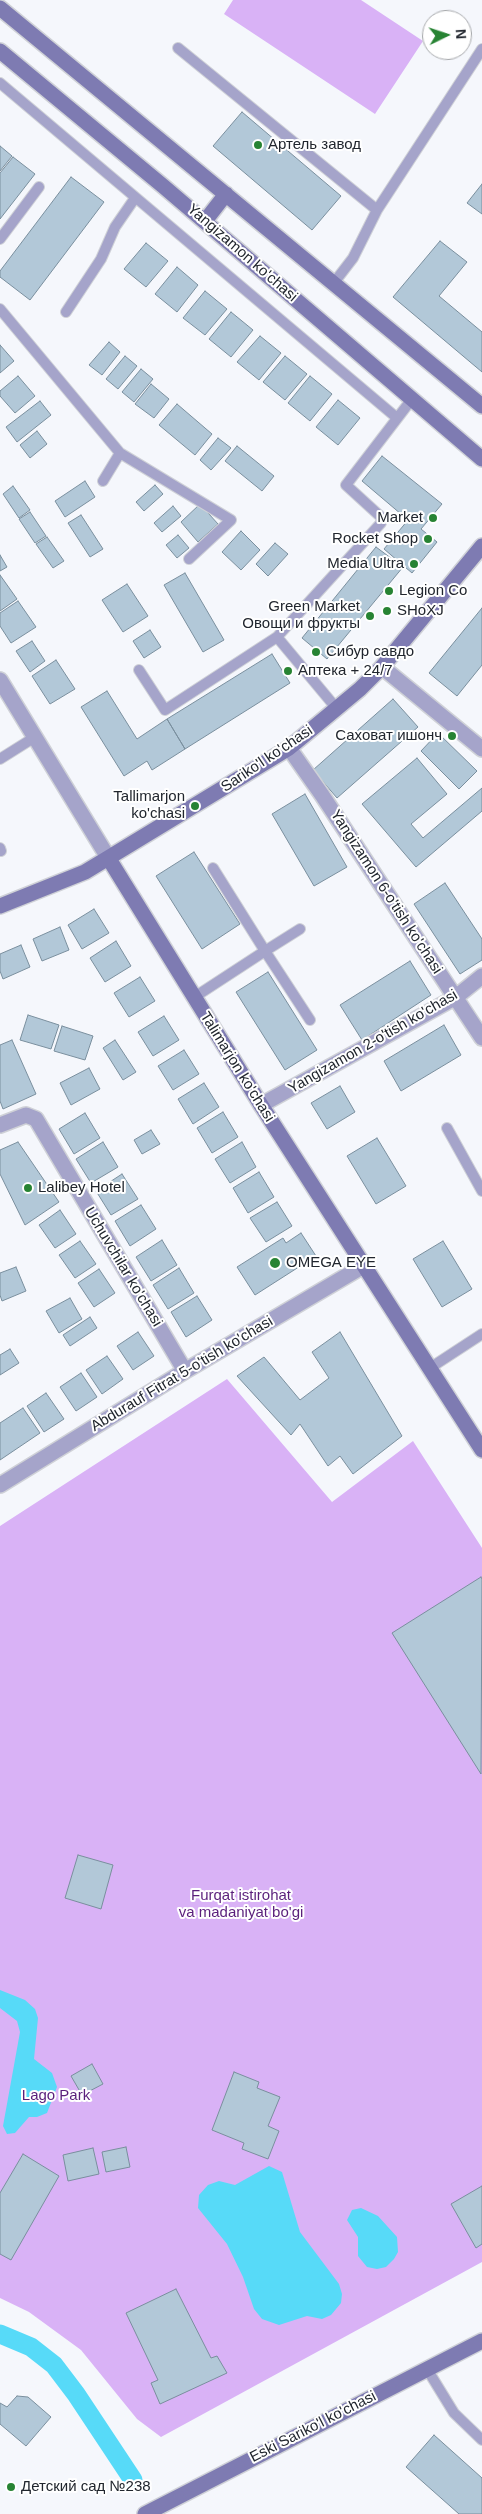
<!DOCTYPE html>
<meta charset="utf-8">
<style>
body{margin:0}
#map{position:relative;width:482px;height:2514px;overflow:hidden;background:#f5f7fc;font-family:Arial,sans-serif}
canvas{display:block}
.north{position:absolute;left:422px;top:10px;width:50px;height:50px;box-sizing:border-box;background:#fff;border:1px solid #a6a8ab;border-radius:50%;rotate:86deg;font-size:14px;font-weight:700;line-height:20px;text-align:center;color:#21262e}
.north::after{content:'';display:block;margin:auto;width:18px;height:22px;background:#278333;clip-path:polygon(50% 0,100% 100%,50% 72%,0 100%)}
</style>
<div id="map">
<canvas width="482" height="2514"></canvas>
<div class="north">N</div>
</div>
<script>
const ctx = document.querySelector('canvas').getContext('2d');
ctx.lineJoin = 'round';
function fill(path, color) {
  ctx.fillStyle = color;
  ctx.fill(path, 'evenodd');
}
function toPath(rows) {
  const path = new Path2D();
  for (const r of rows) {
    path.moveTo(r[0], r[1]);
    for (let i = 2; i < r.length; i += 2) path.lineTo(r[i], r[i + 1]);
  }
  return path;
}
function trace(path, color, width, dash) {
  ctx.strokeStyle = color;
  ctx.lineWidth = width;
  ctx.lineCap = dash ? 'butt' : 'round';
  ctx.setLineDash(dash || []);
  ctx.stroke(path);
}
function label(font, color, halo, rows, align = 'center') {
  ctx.font = font + ' Arial,sans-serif';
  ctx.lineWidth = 4;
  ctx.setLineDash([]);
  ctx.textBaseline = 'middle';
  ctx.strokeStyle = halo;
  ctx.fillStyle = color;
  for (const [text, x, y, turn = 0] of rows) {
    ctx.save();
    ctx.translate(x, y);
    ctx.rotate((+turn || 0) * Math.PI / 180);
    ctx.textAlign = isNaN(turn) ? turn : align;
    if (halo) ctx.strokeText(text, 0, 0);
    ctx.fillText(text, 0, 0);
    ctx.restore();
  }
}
fill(toPath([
 [233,0,361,0,423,41,375,114,224,14],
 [227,1379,332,1502,413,1441,482,1548,482,2262,161,2437,137,2419,81,2350,29,2312,0,2298,0,1526]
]), '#d9b2f6');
fill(toPath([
 [0,1990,25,2000,35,2009,38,2018,34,2059,52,2073,57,2087,47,2113,37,2117,29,2117,15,2133,7,2134,3,2126,20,2032,17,2021,0,2008],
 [269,2166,282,2172,300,2232,339,2284,342,2294,341,2303,331,2315,322,2319,307,2316,279,2325,262,2319,254,2309,243,2277,227,2244,198,2208,199,2195,208,2185,219,2181,235,2185],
 [361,2208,378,2216,397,2237,398,2252,394,2259,386,2267,377,2269,367,2267,358,2256,358,2237,347,2220,352,2210]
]), '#57daf8');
trace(toPath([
 [0,2334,31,2347,54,2365,76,2394,133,2480]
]), '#57daf8', 19);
const building = toPath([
 [242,112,341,196,312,230,213,146,242,112],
 [0,146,12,156,0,171,0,146],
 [13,157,35,174,0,219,0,173,13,157],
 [71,177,104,202,30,300,0,277,0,271,71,177],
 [482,184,482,214,467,203,482,184],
 [440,241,467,262,439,296,482,332,482,372,393,297,440,241],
 [146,243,168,261,146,287,124,269,146,243],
 [177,267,198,285,177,312,155,294,177,267],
 [205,291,227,309,205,335,183,318,205,291],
 [231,312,253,330,231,357,209,339,231,312],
 [260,336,281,353,259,380,237,362,260,336],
 [109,342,120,352,102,375,89,365,109,342],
 [0,345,14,361,0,373,0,345],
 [125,356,137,366,118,389,106,379,125,356],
 [285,356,307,374,285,400,263,382,285,356],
 [141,369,153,379,134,402,122,392,141,369],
 [18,376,35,396,15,413,0,396,0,391,18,376],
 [310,376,332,394,310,421,288,403,310,376],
 [151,384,169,399,154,418,135,404,151,384],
 [338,400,360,418,338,445,316,427,338,400],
 [40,401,51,415,17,442,6,427,40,401],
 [177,404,212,434,195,455,159,425,177,404],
 [37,431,47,444,30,458,20,445,37,431],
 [218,438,231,448,211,470,200,460,218,438],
 [237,446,274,476,262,491,225,461,237,446],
 [382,456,442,504,421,529,437,542,412,573,384,549,408,520,362,481,382,456],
 [85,481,95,497,65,517,55,501,85,481],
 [155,485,163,494,144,511,136,502,155,485],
 [13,486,30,510,19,518,3,494,13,486],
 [200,504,218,524,198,542,181,522,200,504],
 [173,506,181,516,162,532,154,523,173,506],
 [30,512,46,536,35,543,19,519,30,512],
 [81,515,103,549,90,557,68,523,81,515],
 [241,531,260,550,241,570,222,552,241,531],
 [178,535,189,548,177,558,166,545,178,535],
 [47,537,64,561,53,568,36,544,47,537],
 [275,543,288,554,268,576,256,564,275,543],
 [376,547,403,567,327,659,302,638,376,547],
 [0,555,7,567,0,571,0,555],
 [185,573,224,640,203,652,164,585,185,573],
 [0,575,17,599,0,611,0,575],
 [127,584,148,616,123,632,102,600,127,584],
 [18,601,36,627,11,643,0,626,0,613,18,601],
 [482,608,482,665,457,696,429,673,482,608],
 [150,630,161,647,144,658,133,641,150,630],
 [32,641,45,661,30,672,16,651,32,641],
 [272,654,290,683,185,749,167,719,272,654],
 [56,660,75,689,50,704,32,676,56,660],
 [107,691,137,739,167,719,185,749,152,770,147,761,124,776,81,707,107,691],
 [393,699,418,727,337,798,313,770,393,699],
 [438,733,477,771,459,789,421,751,438,733],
 [417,758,447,794,411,824,423,838,482,788,482,811,416,867,362,804,417,758],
 [305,794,347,867,314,886,272,814,305,794],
 [194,852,240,924,202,949,156,876,194,852],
 [445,883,482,939,482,960,460,974,414,904,445,883],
 [94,909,109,933,82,949,68,925,94,909],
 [60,927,69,950,42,961,33,939,60,927],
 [116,941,131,966,105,982,90,958,116,941],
 [21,945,30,967,3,979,0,971,0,954,21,945],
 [410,961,431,995,362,1040,340,1005,410,961],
 [268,972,317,1050,285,1070,236,992,268,972],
 [140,977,155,1001,129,1017,114,993,140,977],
 [28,1015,59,1025,51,1049,20,1040,28,1015],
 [164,1016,179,1040,153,1056,138,1032,164,1016],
 [444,1025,461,1055,401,1091,384,1061,444,1025],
 [62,1026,93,1036,85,1060,54,1051,62,1026],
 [12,1040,36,1094,3,1109,0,1101,0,1045,12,1040],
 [115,1040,136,1072,123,1080,103,1048,115,1040],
 [184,1050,199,1074,173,1090,158,1066,184,1050],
 [89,1068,100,1089,71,1105,60,1083,89,1068],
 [204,1083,219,1107,193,1124,178,1099,204,1083],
 [340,1086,355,1112,327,1129,311,1103,340,1086],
 [223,1112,238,1137,212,1153,197,1128,223,1112],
 [85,1113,100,1138,74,1154,59,1129,85,1113],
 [151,1130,160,1144,142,1154,134,1140,151,1130],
 [377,1138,406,1186,376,1204,347,1156,377,1138],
 [18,1142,59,1202,25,1225,0,1174,0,1150,18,1142],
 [103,1142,118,1167,91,1183,76,1159,103,1142],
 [242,1142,256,1167,230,1183,215,1159,242,1142],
 [259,1172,274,1197,248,1213,233,1188,259,1172],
 [122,1174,138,1199,111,1215,96,1191,122,1174],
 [277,1202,292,1226,266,1242,250,1218,277,1202],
 [141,1205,156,1229,130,1246,115,1221,141,1205],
 [60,1210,76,1234,55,1248,39,1225,60,1210],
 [301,1233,316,1256,255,1295,237,1267,283,1238,286,1243,301,1233],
 [162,1240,177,1265,151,1281,136,1257,162,1240],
 [80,1241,96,1264,75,1278,59,1255,80,1241],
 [443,1241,472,1289,442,1307,413,1259,443,1241],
 [16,1267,26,1291,2,1301,0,1295,0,1273,16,1267],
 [179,1268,194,1293,168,1309,153,1285,179,1268],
 [99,1269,115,1293,94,1307,78,1283,99,1269],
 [197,1296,212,1320,186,1337,171,1312,197,1296],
 [70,1298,82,1319,59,1333,46,1311,70,1298],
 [90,1317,97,1328,70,1346,63,1335,90,1317],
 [138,1332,154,1356,133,1370,117,1346,138,1332],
 [340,1332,402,1436,353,1474,340,1456,328,1466,300,1424,291,1435,237,1376,264,1357,300,1400,329,1378,312,1352,340,1332],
 [10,1349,19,1363,0,1375,0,1355,10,1349],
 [107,1356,123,1379,102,1394,86,1370,107,1356],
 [81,1373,97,1397,76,1411,60,1387,81,1373],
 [46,1393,64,1419,44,1432,27,1406,46,1393],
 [23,1408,40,1433,0,1460,0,1423,23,1408],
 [481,1577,482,1579,481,1774,392,1633,481,1577],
 [78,1855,113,1865,101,1909,65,1898,78,1855],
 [92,2064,103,2084,82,2095,71,2076,92,2064],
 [234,2072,259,2082,257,2088,280,2097,268,2126,279,2131,268,2159,242,2149,244,2143,212,2130,234,2072],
 [126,2147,130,2167,106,2172,102,2152,126,2147],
 [93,2148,99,2174,68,2181,63,2155,93,2148],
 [23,2154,59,2176,11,2260,0,2254,0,2193,23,2154],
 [482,2186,482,2244,476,2248,451,2204,482,2186],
 [176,2289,211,2358,217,2356,227,2373,160,2404,151,2383,158,2380,126,2313,176,2289],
 [17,2396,28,2397,51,2417,26,2446,0,2424,0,2403,7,2407,17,2396],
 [434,2435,482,2478,482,2514,459,2514,406,2467,434,2435]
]);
fill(building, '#b2c8d8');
trace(building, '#7a8f9e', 1);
const lane = toPath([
 [178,48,377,210],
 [0,83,397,418],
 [0,239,39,187],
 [333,284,353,258,377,210,482,49],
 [0,309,120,453,231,520,189,559],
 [66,312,101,259,115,227,135,198],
 [103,481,120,453],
 [277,637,381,523,381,517,346,485,412,399],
 [139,670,165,710,277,637,337,709],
 [0,759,35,737],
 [0,848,1,851],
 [213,868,265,951,300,929],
 [193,998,265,951,310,1020],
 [447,1128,482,1191],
 [430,1368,482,1334],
 [427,2369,454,2413,482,2440]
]);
const street = toPath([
 [382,667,482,749],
 [0,680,109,859],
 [289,748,322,795,482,1038],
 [261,1105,456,997,482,976],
 [0,1125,26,1115,36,1119,185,1371],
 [0,1485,185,1371,365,1265]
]);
const secondary = toPath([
 [0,8,482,406],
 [0,51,163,186,482,459],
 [205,221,226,194],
 [109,859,261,1105,482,1450],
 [0,906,85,872,289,748,360,689,382,667,482,546],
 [145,2514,482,2341]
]);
trace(lane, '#cfd1d7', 12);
trace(street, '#cfd1d7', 18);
trace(secondary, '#cfd1d7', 18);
trace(lane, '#a5a4ca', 10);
trace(street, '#a5a4ca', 15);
trace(secondary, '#7e7bb2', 15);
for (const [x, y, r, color] of [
 [258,145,5,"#278333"],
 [433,518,5,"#278333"],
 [428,539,5,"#278333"],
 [414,564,5,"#278333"],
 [389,591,5,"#278333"],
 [387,611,5,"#278333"],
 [370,616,5,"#278333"],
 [316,652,5,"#278333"],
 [288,671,5,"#278333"],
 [452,736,5,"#278333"],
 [195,806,5,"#278333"],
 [28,1188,5,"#278333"],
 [275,1263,6,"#278333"],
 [11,2487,5,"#278333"]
]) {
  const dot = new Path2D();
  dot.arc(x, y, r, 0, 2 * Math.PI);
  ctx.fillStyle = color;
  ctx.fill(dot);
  trace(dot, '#fff', 2);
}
label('15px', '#21262e', '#fff', [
 ["Артель завод",268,145],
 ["Market",423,518,"right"],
 ["Rocket Shop",418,539,"right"],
 ["Media Ultra",404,564,"right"],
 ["Legion Co",399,591],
 ["Green Market",360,607,"right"],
 ["Овощи и фрукты",360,624,"right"],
 ["SHoXJ",397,611],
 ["Сибур савдо",326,652],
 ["Аптека + 24/7",298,671],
 ["Саховат ишонч",442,736,"right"],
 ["Tallimarjon",185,797,"right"],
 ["ko'chasi",185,814,"right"],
 ["Lalibey Hotel",38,1188],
 ["OMEGA EYE",286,1263],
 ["Детский сад №238",21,2487]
], 'left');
label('15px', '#21262e', '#fff', [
 ["Yangizamon ko'chasi",242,253,41],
 ["Sariko'l ko'chasi",267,759,-34],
 ["Yangizamon 6-o'tish ko'chasi",386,892,57],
 ["Yangizamon 2-o'tish ko'chasi",373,1042,-30],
 ["Talimarjon ko'chasi",237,1067,58],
 ["Uchuvchilar ko'chasi",123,1267,59],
 ["Abdurauf Fitrat 5-o'tish ko'chasi",182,1374,-31],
 ["Eski Sariko'l ko'chasi",313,2427,-27]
]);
label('15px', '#5a1f7b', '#fff', [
 ["Furqat istirohat",241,1896],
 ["va madaniyat bo'gi",241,1913],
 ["Lago Park",56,2096]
]);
</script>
